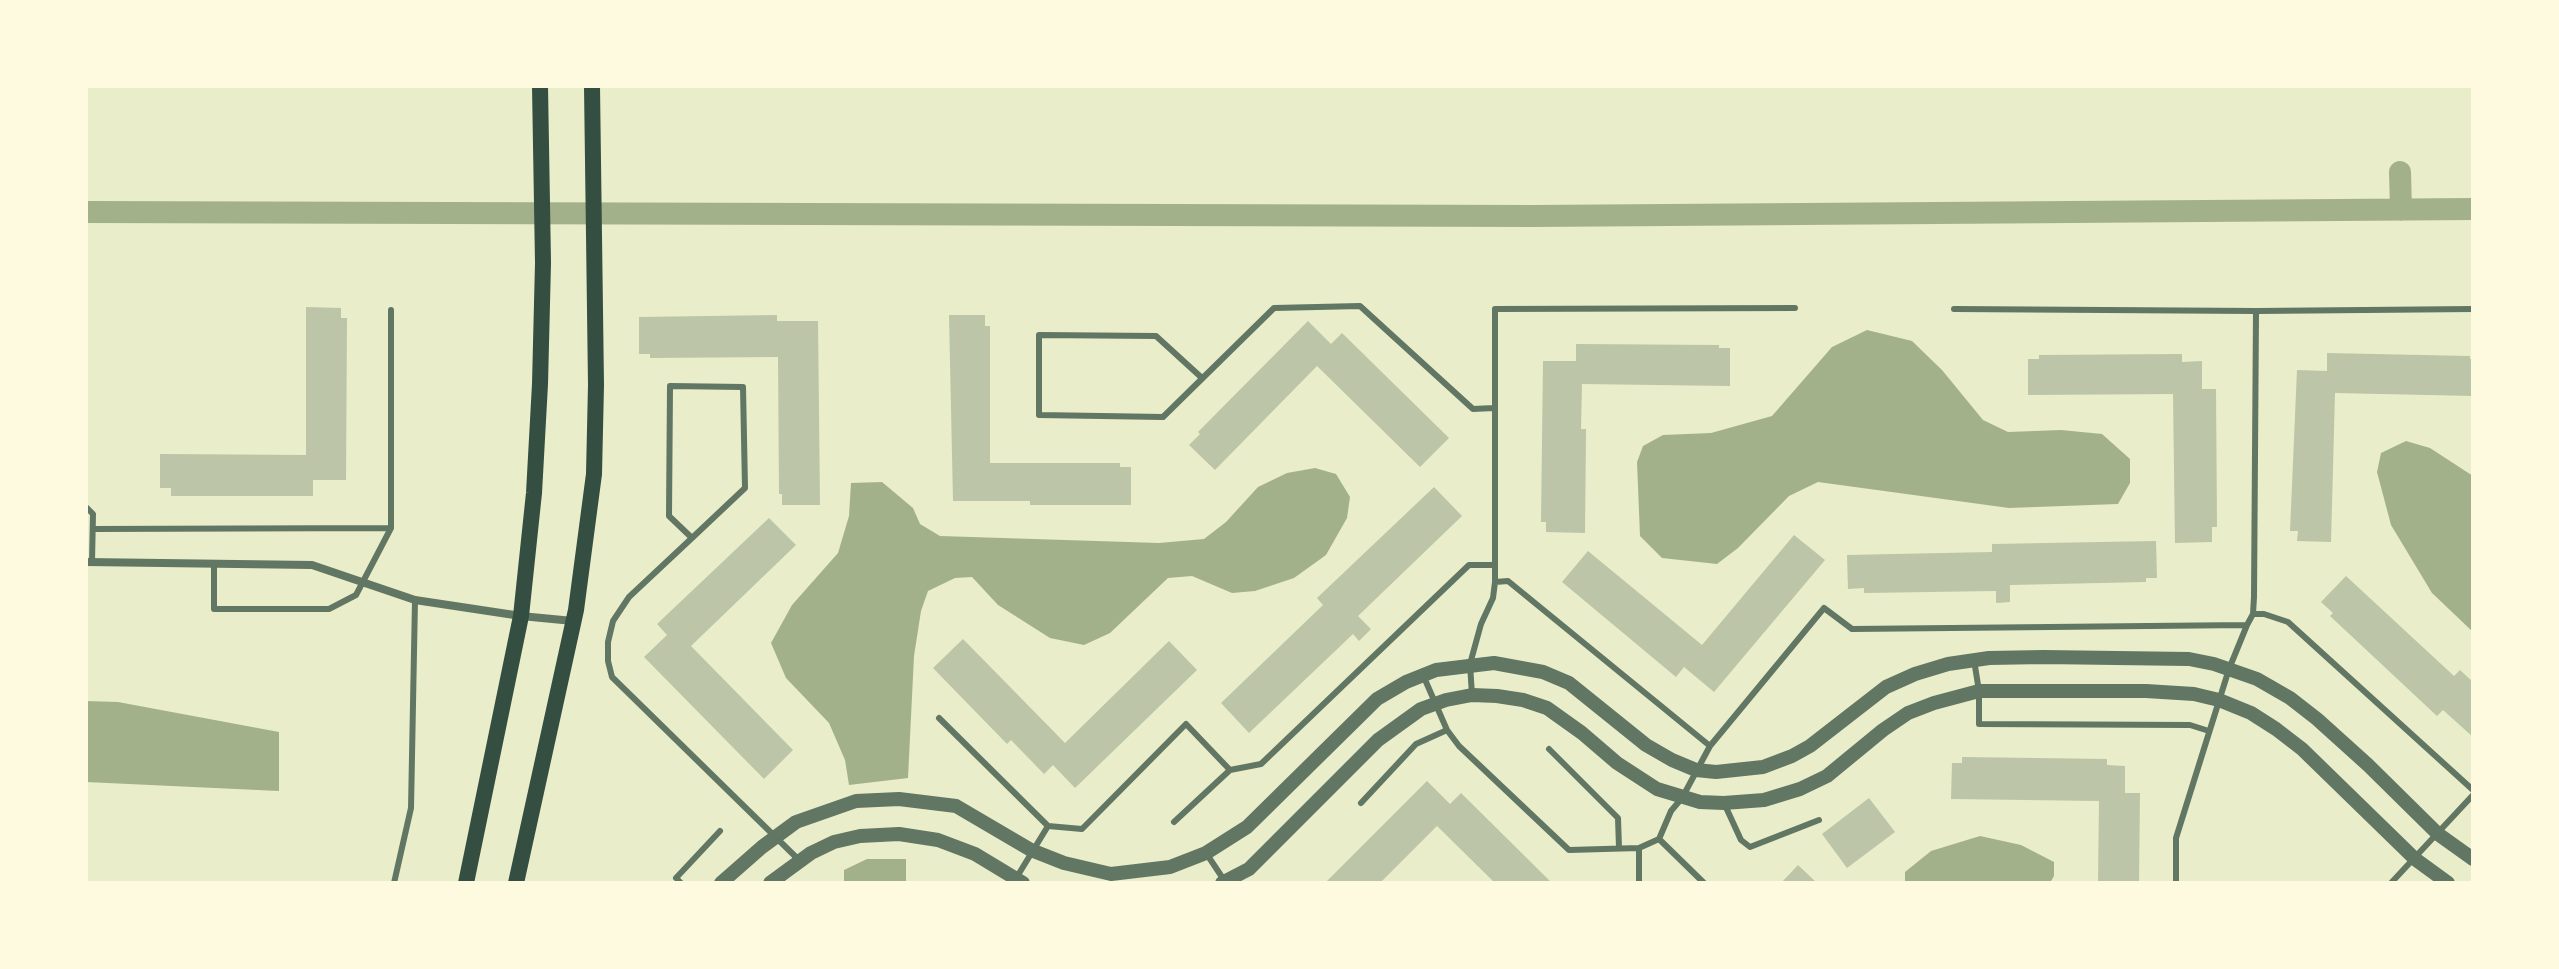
<!DOCTYPE html>
<style>
body{margin:0}
#map{position:relative;width:2559px;height:969px;overflow:hidden;background:#e9edc9;font-family:"Source Serif 4",serif}
canvas{display:block}
.frame{position:absolute;inset:0;border:88px solid #fefae0;pointer-events:none}
</style>
<div id="map">
<canvas width="2559" height="969"></canvas>
<div class="frame"></div>
</div>
<script>
const ctx = document.querySelector('canvas').getContext('2d');
ctx.lineJoin = 'round';
function fill(path, color) {
  ctx.fillStyle = color;
  ctx.fill(path, 'evenodd');
}
function toPath(rows) {
  const path = new Path2D();
  for (const r of rows) {
    path.moveTo(r[0], r[1]);
    for (let i = 2; i < r.length; i += 2) path.lineTo(r[i], r[i + 1]);
  }
  return path;
}
function trace(path, color, width, dash) {
  ctx.strokeStyle = color;
  ctx.lineWidth = width;
  ctx.lineCap = dash ? 'butt' : 'round';
  ctx.setLineDash(dash || []);
  ctx.stroke(path);
}
fill(toPath([
 [1867,330,1912,341,1942,370,1983,420,2008,432,2061,430,2102,434,2130,459,2130,483,2118,504,2009,508,1818,482,1789,496,1738,548,1717,564,1662,558,1640,536,1637,462,1643,446,1663,435,1711,433,1772,416,1832,347],
 [2406,441,2430,448,2473,476,2473,632,2432,593,2391,525,2377,472,2381,453],
 [1315,468,1336,474,1350,497,1347,518,1326,555,1294,578,1255,591,1232,593,1192,576,1168,578,1110,633,1084,645,1050,638,998,605,972,577,955,578,928,591,921,611,914,656,908,778,849,785,845,760,829,723,786,678,771,643,792,605,838,553,849,516,851,483,882,482,913,508,920,524,940,536,1159,543,1204,539,1226,522,1258,487,1287,473],
 [86,701,118,702,279,732,279,791,86,782],
 [1980,836,2021,845,2054,862,2054,876,2050,883,1905,883,1905,872,1931,851],
 [867,859,906,859,906,883,844,883,844,870]
]), '#a3b18a');
trace(toPath([
 [2400,172,2401,210],
 [86,212,1533,216,2473,209]
]), '#a3b18a', 22);
fill(toPath([
 [306,307,341,308,341,318,347,318,346,480,313,480,313,496,171,496,171,488,160,488,160,454,306,455],
 [777,315,777,321,818,321,820,505,782,505,782,494,779,494,778,357,650,358,650,354,639,354,639,317],
 [949,315,985,315,985,326,990,326,990,463,1120,463,1120,467,1131,467,1131,505,1030,505,1030,501,953,501],
 [1308,321,1331,344,1342,333,1449,438,1420,467,1317,366,1215,470,1189,445,1200,434,1198,432],
 [1576,344,1719,345,1719,348,1730,348,1730,386,1582,384,1581,429,1586,429,1585,533,1546,532,1546,522,1541,522,1543,361,1576,361],
 [2327,353,2470,356,2470,359,2473,359,2473,396,2335,393,2331,542,2297,541,2298,531,2290,531,2297,370,2327,371],
 [2182,354,2182,362,2202,361,2202,389,2216,389,2217,527,2212,527,2212,542,2175,543,2173,394,2028,395,2028,359,2039,359,2039,355],
 [1434,487,1462,516,1358,616,1371,629,1359,641,1353,634,1249,733,1221,703,1323,605,1317,598],
 [769,518,796,545,691,646,793,750,764,779,644,657,667,635,657,624],
 [1794,535,1825,560,1714,692,1684,667,1676,677,1562,582,1588,551,1702,645],
 [2156,541,2157,578,2146,578,2146,582,2010,585,2010,602,1996,603,1996,591,1864,593,1864,588,1848,589,1847,555,1992,552,1992,544],
 [2346,576,2454,676,2460,670,2473,682,2473,737,2443,710,2437,716,2330,616,2333,613,2321,602],
 [963,639,1065,743,1169,641,1197,670,1075,788,1053,765,1044,774,1011,740,1007,744,933,668],
 [1962,757,2107,759,2107,765,2125,766,2125,793,2140,793,2139,883,2098,883,2099,801,1951,799,1952,763,1962,763],
 [1427,781,1450,804,1461,793,1552,883,1495,883,1437,826,1380,883,1325,883],
 [1869,798,1895,832,1847,868,1822,834],
 [1798,865,1817,883,1781,883]
]), '#bcc5a7');
trace(toPath([
 [1954,309,2256,311,2254,597,2253,614,2247,625],
 [2256,311,2473,309],
 [1202,378,1156,336,1039,335,1039,415,1163,417,1274,308,1360,306,1473,409,1494,408],
 [86,507,93,514,92,562],
 [93,529,391,528,391,310],
 [692,538,669,516,670,386,743,387,745,488,692,538,629,597,613,621,608,642,608,661,612,677,800,861],
 [214,564,214,609,329,609,356,595,391,528],
 [1495,582,1508,581,1710,746,1824,608,1852,629,2247,625,2229,669,2176,838,2176,883],
 [2253,614,2264,614,2288,622,2473,790],
 [1974,660,1979,691,1979,724,2190,725,2209,731],
 [1472,695,1470,664,1481,624,1493,598,1495,582,1495,309,1795,308],
 [939,718,1048,826,1015,880],
 [1447,730,1459,746,1569,850,1639,848,1659,839,1671,811,1682,798,1710,746],
 [1549,749,1618,818,1619,848],
 [1361,803,1416,744,1447,730,1423,675],
 [1724,803,1741,840,1750,847,1819,820],
 [1174,822,1230,770],
 [1048,826,1082,829,1186,724,1230,770,1261,764,1469,565,1494,565],
 [1659,839,1704,883],
 [1206,853,1224,880],
 [394,883,411,808,415,600],
 [681,883,676,878,720,831],
 [1639,883,1639,848],
 [2391,883,2473,795]
]), '#617663', 6);
trace(toPath([
 [86,562,312,565,415,600,521,616,573,621]
]), '#617663', 8);
trace(toPath([
 [721,883,762,847,796,822,856,801,899,799,956,806,1031,850,1064,863,1111,874,1170,867,1206,853,1247,827,1377,699,1406,682,1436,670,1494,663,1543,672,1569,683,1646,745,1672,760,1696,770,1716,772,1763,767,1792,756,1810,746,1886,687,1915,674,1948,664,1989,658,2044,657,2189,659,2214,664,2257,679,2290,698,2317,719,2368,765,2438,834,2473,859],
 [770,883,811,853,834,842,860,836,899,834,938,840,975,854,1023,883],
 [1222,883,1249,869,1378,740,1421,709,1446,700,1472,695,1497,696,1523,700,1547,708,1582,733,1617,763,1657,789,1700,802,1724,803,1764,800,1800,789,1827,776,1883,730,1908,713,1934,703,1979,691,2146,691,2194,694,2219,700,2251,713,2276,729,2302,749,2415,859,2448,883]
]), '#617663', 14);
trace(toPath([
 [466,883,521,616,534,493,540,384,543,263,540,86],
 [516,883,576,610,594,474,596,385,592,86]
]), '#344e41', 16);
</script>
